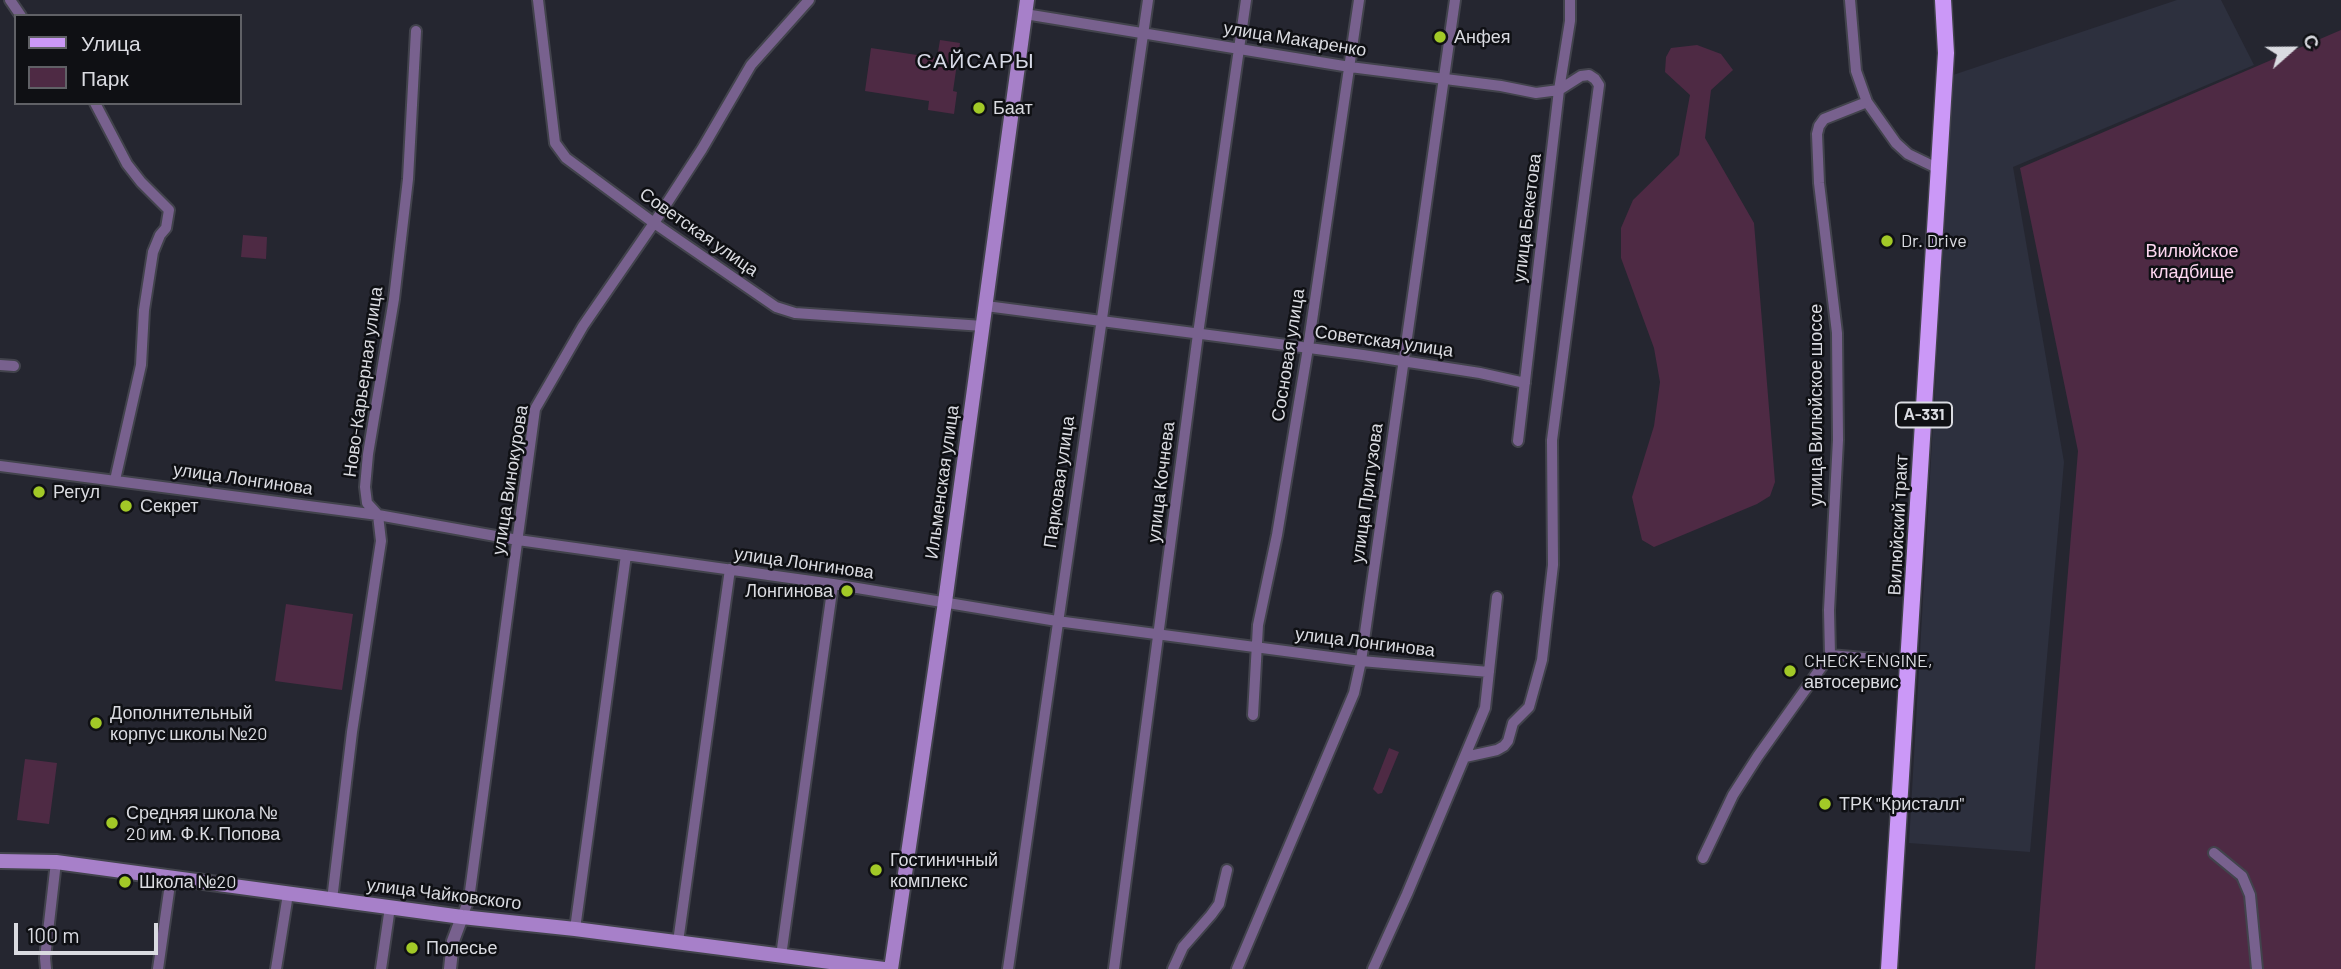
<!DOCTYPE html>
<meta charset="utf-8">
<style>
body{margin:0}
#map{position:relative;width:2341px;height:969px;overflow:hidden;background:#252630;font-family:Barlow,sans-serif}
canvas{display:block}
.legend{position:absolute;left:14px;top:14px;width:228px;height:91px;box-sizing:border-box;background:#0f1014;border:2px solid #606166;margin:0;padding:9px 12px;list-style:none;font-size:21px;color:#dadbe1}
.legend li{display:flex;align-items:center;gap:14px;height:35px}
.legend b{width:35px;border:2px solid #606166}
.north{position:absolute;left:2257px;top:14px;width:70px;height:70px;-webkit-text-stroke:5px #0f1014;paint-order:stroke;rotate:69deg;font-size:19px;font-weight:700;line-height:28px;text-align:center;color:#dadbe1}
.north::after{content:'';display:block;margin:auto;width:24px;height:32px;background:#dadbe1;clip-path:polygon(50% 0,100% 100%,50% 72%,0 100%)}
.scale{position:absolute;left:14px;top:923px;width:144px;height:32px;box-sizing:border-box;border:4px solid #dadbe1;border-top:0;padding-left:9px;font-size:21px;line-height:24px;white-space:nowrap;color:#dadbe1;-webkit-text-stroke:5px #0f1014;paint-order:stroke}
</style>
<div id="map">
<canvas width="2341" height="969"></canvas>
<ul class="legend">
<li><b style="height:9px;background:#cb98f7"></b>Улица</li>
<li><b style="height:19px;background:#4e2a44"></b>Парк</li>
</ul>
<div class="north">С</div>
<div class="scale">100 m</div>
</div>
<script>
const ctx = document.querySelector('canvas').getContext('2d');
ctx.lineJoin = 'round';
function fill(path, color) {
  ctx.fillStyle = color;
  ctx.fill(path, 'evenodd');
}
function toPath(rows) {
  const path = new Path2D();
  for (const r of rows) {
    path.moveTo(r[0], r[1]);
    for (let i = 2; i < r.length; i += 2) path.lineTo(r[i], r[i + 1]);
  }
  return path;
}
function trace(path, color, width, dash) {
  ctx.strokeStyle = color;
  ctx.lineWidth = width;
  ctx.lineCap = dash ? 'butt' : 'round';
  ctx.setLineDash(dash || []);
  ctx.stroke(path);
}
function label(font, color, halo, rows, align = 'center') {
  ctx.font = font + ' Barlow,sans-serif';
  ctx.lineWidth = 5;
  ctx.setLineDash([]);
  ctx.textBaseline = 'middle';
  ctx.strokeStyle = halo;
  ctx.fillStyle = color;
  for (const [text, x, y, turn = 0] of rows) {
    ctx.save();
    ctx.translate(x, y);
    ctx.rotate((+turn || 0) * Math.PI / 180);
    ctx.textAlign = isNaN(turn) ? turn : align;
    if (halo) ctx.strokeText(text, 0, 0);
    ctx.fillText(text, 0, 0);
    ctx.restore();
  }
}
fill(toPath([
 [2177,0,2221,0,2254,65,2013,167,2064,462,2030,852,1909,843,1953,75]
]), '#2d303e');
fill(toPath([
 [2341,30,2341,969,2035,969,2078,451,2020,168],
 [940,40,960,43,953,91,957,92,954,114,928,110,929,101,865,91,871,48,937,58],
 [1697,45,1721,54,1733,70,1711,90,1705,138,1754,223,1775,482,1770,496,1757,504,1654,547,1642,540,1632,497,1654,426,1660,382,1654,348,1621,258,1621,228,1633,200,1679,155,1690,95,1665,72,1666,57,1671,48],
 [243,235,267,237,266,259,241,257],
 [286,604,353,614,342,690,275,681],
 [1389,748,1399,752,1382,793,1378,794,1373,789],
 [25,759,57,763,49,824,17,820]
]), '#4e2a44');
const minor = toPath([
 [10,0,21,16],
 [538,0,555,143,566,158,654,223,776,307,795,313,983,326],
 [1850,0,1856,71,1867,102,1896,143,1908,154,1939,169],
 [1025,14,1350,67,1501,86,1536,93,1559,90,1581,76,1589,75,1595,79,1599,85,1552,440,1553,565,1542,660,1529,707,1513,723,1508,741,1504,746,1497,750,1465,757],
 [95,103,127,164,141,182,169,210,166,228,160,235,153,252,144,310,141,365,115,480],
 [986,306,1363,355,1480,373,1525,383],
 [0,365,14,366],
 [1518,441,1559,90,1570,21,1570,0],
 [0,466,378,515,518,540,833,584,1057,621,1361,661,1489,672],
 [1830,655,1829,610,1838,440,1837,333,1819,183,1817,134,1819,126,1824,119,1867,102],
 [1253,715,1258,625,1277,535,1308,348,1359,0],
 [2214,853,2242,876,2250,895,2257,969],
 [1703,858,1733,795,1758,756,1830,655,1909,662],
 [332,900,352,732,381,541,378,515,367,503,365,487,368,454,394,299,408,179,416,31],
 [462,917,469,899,535,409,583,326,654,223,702,149,751,65,809,0],
 [575,929,626,555],
 [678,942,730,569],
 [781,956,833,584],
 [46,969,45,958,56,862],
 [158,969,171,877],
 [276,969,288,894],
 [381,969,390,907],
 [1008,969,1148,0],
 [1114,969,1198,334,1246,0],
 [1173,969,1183,947,1211,915,1219,904,1227,870],
 [1237,969,1354,693,1361,661,1455,0],
 [1373,969,1407,894,1485,708,1497,597]
]);
const tertiary = toPath([
 [450,969,453,941,462,917]
]);
const secondary = toPath([
 [0,861,56,862,462,917,575,929,884,969],
 [891,969,945,602,1027,0]
]);
const primary = toPath([
 [1889,969,1946,53,1943,0]
]);
trace(minor, '#42434c', 14);
trace(tertiary, '#42434c', 16);
trace(secondary, '#42434c', 18);
trace(primary, '#42434c', 19);
trace(minor, '#78618e', 10);
trace(tertiary, '#78618e', 12);
trace(secondary, '#a780c9', 14);
trace(primary, '#cb98f7', 16);
for (const [x, y, r, color] of [
 [1440,37,7,"#a2c927"],
 [979,108,7,"#a2c927"],
 [1887,241,7,"#a2c927"],
 [39,492,7,"#a2c927"],
 [126,506,7,"#a2c927"],
 [847,591,7,"#a2c927"],
 [1790,671,7,"#a2c927"],
 [96,723,7,"#a2c927"],
 [1825,804,7,"#a2c927"],
 [112,823,7,"#a2c927"],
 [876,870,7,"#a2c927"],
 [125,882,7,"#a2c927"],
 [412,948,7,"#a2c927"]
]) {
  const dot = new Path2D();
  dot.arc(x, y, r, 0, 2 * Math.PI);
  ctx.fillStyle = color;
  ctx.fill(dot);
  trace(dot, '#0f1014', 2.5);
}
for (const [x, y, w] of [
 [1924,415,56]
]) {
  const box = new Path2D();
  box.roundRect(x - w / 2, y - 12.5, w, 25, 5);
  ctx.fillStyle = '#0f1014';
  ctx.fill(box);
  trace(box, '#dadbe1', 2);
}
label('bold 16px', '#dadbe1', null, [
 ["А-331",1924,415]
]);
label('18px', '#dadbe1', '#0f1014', [
 ["Анфея",1454,37],
 ["Баат",993,108],
 ["Dr. Drive",1901,241],
 ["Регул",53,492],
 ["Секрет",140,506],
 ["Лонгинова",833,591,"right"],
 ["CHECK-ENGINE,",1804,661],
 ["автосервис",1804,682],
 ["Дополнительный",110,713],
 ["корпус школы №20",110,734],
 ["ТРК \"Кристалл\"",1839,804],
 ["Средняя школа №",126,813],
 ["20 им. Ф.К. Попова",126,834],
 ["Гостиничный",890,860],
 ["комплекс",890,881],
 ["Школа №20",139,882],
 ["Полесье",426,948]
], 'left');
label('18px', '#dadbe1', '#0f1014', [
 ["улица Макаренко",1295,39,9],
 ["улица Бекетова",1527,218,-83],
 ["Советская улица",699,232,35],
 ["Советская улица",1384,341,8],
 ["Сосновая улица",1288,355,-81],
 ["Ново-Карьерная улица",363,382,-82],
 ["улица Вилюйское шоссе",1816,405,-90],
 ["улица Лонгинова",243,479,8],
 ["улица Винокурова",510,480,-81],
 ["Ильменская улица",942,482,-82],
 ["Парковая улица",1059,482,-82],
 ["улица Кочнева",1161,482,-83],
 ["улица Притузова",1367,493,-82],
 ["Вилюйский тракт",1898,525,-87],
 ["улица Лонгинова",804,563,8],
 ["улица Лонгинова",1365,642,7],
 ["улица Чайковского",444,894,7]
]);
label('18px', '#fdd6f0', '#0f1014', [
 ["Вилюйское",2192,251],
 ["кладбище",2192,272]
]);
ctx.letterSpacing = '2px';
label('21px', '#d7dae7', '#0f1014', [
 ["САЙСАРЫ",976,61]
]);
ctx.letterSpacing = '0px';
</script>
